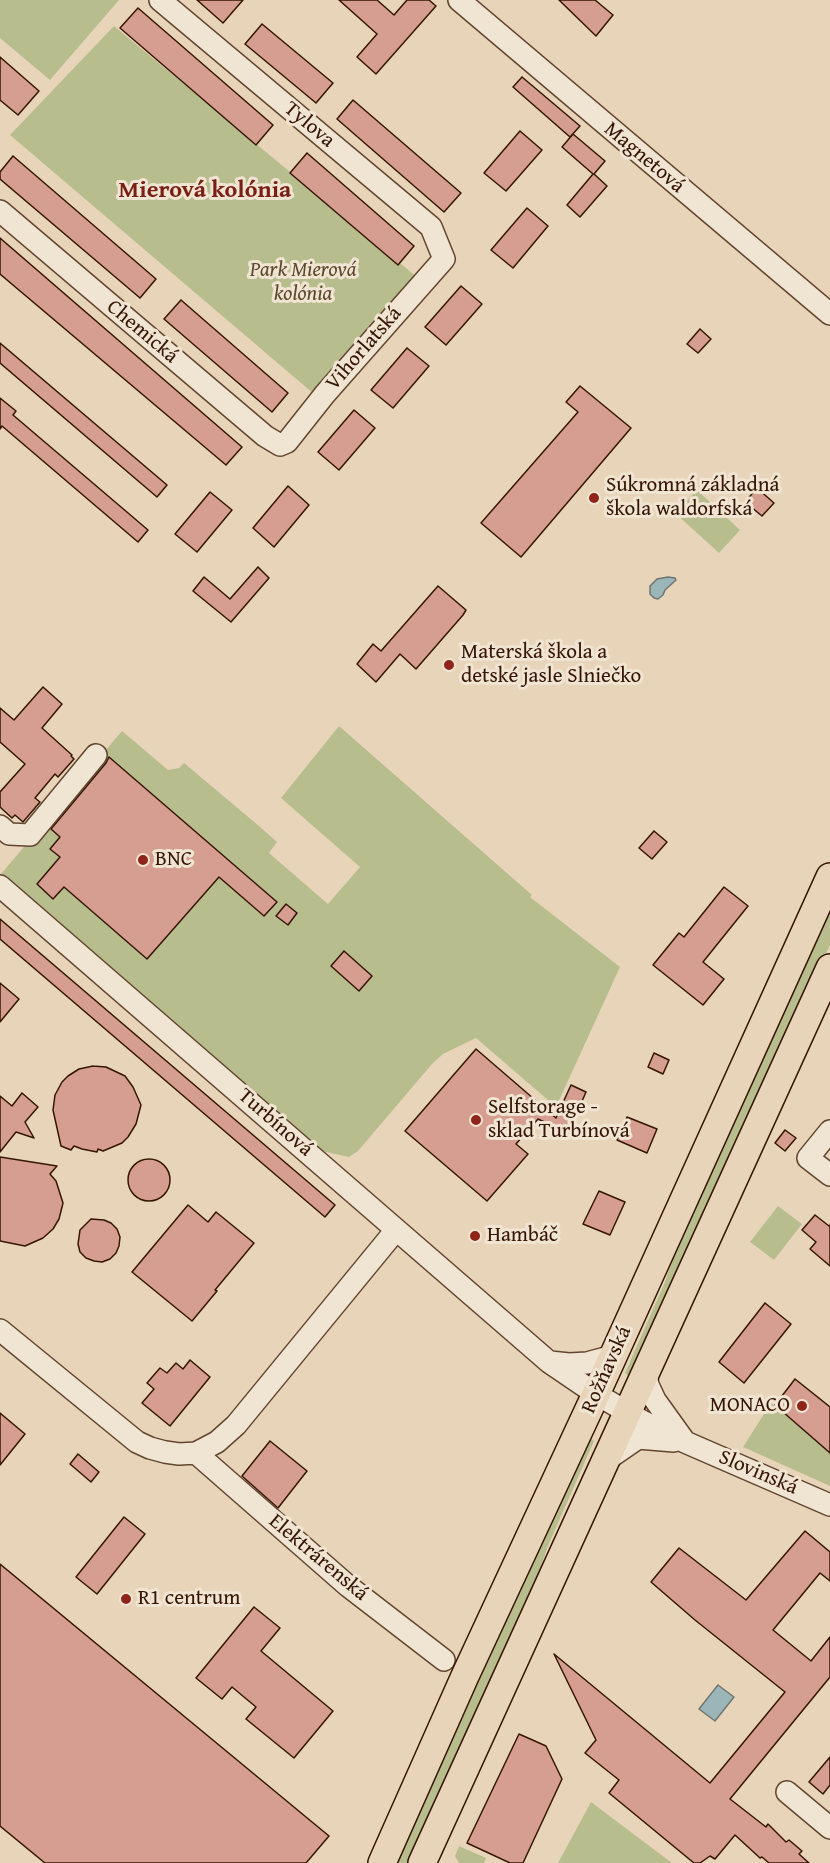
<!DOCTYPE html>
<meta charset="utf-8">
<style>
body{margin:0}
canvas{display:block;background:#e8d5b9}
</style>
<canvas width="830" height="1863"></canvas>
<script>
const ctx = document.querySelector('canvas').getContext('2d');
ctx.lineJoin = 'round';
function fill(path, color) {
  ctx.fillStyle = color;
  ctx.fill(path, 'evenodd');
}
function toPath(rows) {
  const path = new Path2D();
  for (const r of rows) {
    if (r.length === 3) {
      path.moveTo(r[0] + r[2], r[1]);
      path.arc(r[0], r[1], r[2], 0, 2 * Math.PI);
      continue;
    }
    path.moveTo(r[0], r[1]);
    for (let i = 2; i < r.length; i += 2) path.lineTo(r[i], r[i + 1]);
  }
  return path;
}
function trace(path, color, width, dash) {
  ctx.strokeStyle = color;
  ctx.lineWidth = width;
  ctx.lineCap = dash ? 'butt' : 'round';
  ctx.setLineDash(dash || []);
  ctx.stroke(path);
}
function label(font, color, halo, rows, align = 'center') {
  ctx.font = font + ' "Gentium Book Plus",serif';
  ctx.lineWidth = 6;
  ctx.setLineDash([]);
  ctx.textBaseline = 'middle';
  ctx.strokeStyle = halo;
  ctx.fillStyle = color;
  for (const [text, x, y, turn = 0] of rows) {
    ctx.save();
    ctx.translate(x, y);
    ctx.rotate((+turn || 0) * Math.PI / 180);
    ctx.textAlign = isNaN(turn) ? turn : align;
    if (halo) ctx.strokeText(text, 0, 0);
    ctx.fillText(text, 0, 0);
    ctx.restore();
  }
}
fill(toPath([
 [0,0,119,0,50,80,0,38],
 [114,26,424,283,321,400,10,135],
 [697,490,740,530,719,553,675,513],
 [339,726,532,895,530,897,620,967,556,1107,476,1038,443,1054,432,1064,358,1151,349,1157,322,1151,1,874,122,731,168,770,179,768,184,763,259,826,277,842,269,853,328,904,360,867,281,798],
 [830,901,830,945,763,1089,632,1379,625,1373,665,1282,690,1208],
 [778,1206,802,1224,774,1260,750,1242],
 [771,1403,808,1433,807,1434,830,1453,830,1486,743,1447],
 [585,1436,594,1441,548,1546,521,1623,411,1863,393,1863],
 [591,1802,672,1863,558,1863],
 [459,1846,486,1858,484,1863,459,1863,455,1856]
]), '#b8bd8e');
const water = toPath([
 [668,577,675,578,676,580,665,590,663,595,658,599,654,598,650,594,650,586,657,579,668,577],
 [718,1685,734,1697,715,1721,699,1709,718,1685]
]);
fill(water, '#9ab6b8');
trace(water, '#727670', 1.5);
const building = toPath([
 [197,0,243,0,223,23,197,0],
 [339,0,377,0,394,15,407,0,429,0,436,6,376,74,357,57,377,34,339,0],
 [559,0,595,0,613,15,596,36,559,0],
 [138,8,273,125,256,145,120,28,138,8],
 [262,24,333,83,316,103,245,44,262,24],
 [0,57,39,91,18,115,0,100,0,57],
 [522,77,580,126,570,137,513,87,522,77],
 [353,100,461,193,444,212,337,119,353,100],
 [520,131,542,150,506,191,484,173,520,131],
 [573,134,605,161,594,174,607,186,580,217,567,205,593,174,562,147,573,134],
 [307,153,414,246,398,265,290,173,307,153],
 [13,156,156,279,140,298,0,179,0,172,13,156],
 [527,208,548,226,513,268,491,250,527,208],
 [0,238,242,447,226,465,0,274,0,238],
 [461,286,482,304,446,345,425,327,461,286],
 [181,300,288,393,272,412,164,319,181,300],
 [700,329,711,339,698,353,687,344,700,329],
 [0,343,167,485,157,497,0,363,0,343],
 [407,348,429,366,393,408,371,390,407,348],
 [580,386,631,428,521,557,481,523,578,412,566,402,580,386],
 [0,398,16,411,13,415,148,530,138,542,2,426,0,429,0,398],
 [354,410,375,428,339,470,318,452,354,410],
 [288,486,309,505,274,547,253,528,288,486],
 [757,488,774,503,762,516,745,502,757,488],
 [210,492,232,510,197,552,175,534,210,492],
 [258,567,269,578,231,622,193,591,204,577,230,599,258,567],
 [438,586,466,610,463,615,416,669,400,654,376,682,357,664,373,644,381,651,438,586],
 [43,687,62,704,42,728,72,755,71,756,74,759,58,777,55,774,35,798,40,802,23,822,15,815,12,818,0,807,0,792,25,764,0,742,0,708,14,720,43,687],
 [109,757,277,902,264,916,219,877,147,959,64,887,53,899,37,884,60,857,50,849,60,837,51,829,106,763,109,757],
 [654,831,667,842,652,859,639,848,654,831],
 [724,887,748,906,703,962,724,979,703,1005,653,965,679,933,684,937,724,887],
 [286,904,297,913,288,925,276,916,286,904],
 [0,919,335,1205,325,1217,0,939,0,919],
 [344,951,372,976,359,991,331,966,344,951],
 [0,983,19,999,0,1022,0,983],
 [476,1049,556,1118,571,1085,586,1092,568,1133,538,1119,516,1144,528,1154,487,1201,405,1131,476,1049],
 [654,1053,669,1060,663,1074,648,1067,654,1053],
 [93,1066,106,1067,125,1076,133,1087,141,1105,136,1124,128,1137,122,1143,103,1151,98,1149,97,1152,82,1149,74,1146,71,1150,61,1146,53,1110,55,1095,62,1082,68,1076,79,1069,93,1066],
 [22,1093,38,1107,25,1122,34,1138,16,1132,0,1152,0,1096,12,1106,22,1093],
 [627,1117,657,1129,647,1153,617,1140,627,1117],
 [785,1130,796,1138,785,1151,775,1143,785,1130],
 [0,1157,57,1166,50,1174,56,1181,63,1203,59,1219,53,1229,43,1238,25,1246,0,1241,0,1157],
 [149,1180,21],
 [599,1191,625,1202,610,1235,583,1224,599,1191],
 [188,1205,208,1222,216,1212,254,1243,215,1290,217,1291,192,1321,132,1272,188,1205],
 [815,1215,829,1226,830,1225,830,1266,810,1249,816,1242,802,1230,815,1215],
 [91,1219,104,1220,111,1223,117,1229,120,1237,119,1246,116,1253,110,1259,102,1262,94,1261,86,1258,80,1252,78,1244,80,1230,91,1219],
 [765,1303,791,1324,744,1383,719,1362,765,1303],
 [190,1360,210,1377,170,1426,142,1403,154,1389,147,1383,160,1368,167,1373,176,1363,183,1369,190,1360],
 [795,1379,830,1407,830,1453,775,1405,795,1379],
 [0,1413,25,1434,0,1465,0,1413],
 [270,1441,307,1471,278,1508,242,1476,270,1441],
 [78,1454,99,1472,91,1482,70,1464,78,1454],
 [124,1517,145,1534,97,1594,76,1577,124,1517],
 [805,1531,830,1552,830,1581,820,1573,773,1630,811,1661,830,1637,830,1677,730,1799,766,1827,768,1824,786,1842,789,1840,802,1851,799,1854,809,1863,769,1863,762,1857,760,1858,735,1835,715,1859,710,1856,700,1863,694,1863,609,1793,619,1780,585,1753,596,1740,554,1654,710,1783,785,1692,695,1620,651,1582,679,1548,746,1600,805,1531],
 [0,1564,329,1836,306,1863,45,1863,0,1826,0,1564],
 [254,1607,280,1628,261,1651,333,1711,294,1758,246,1719,256,1707,232,1687,222,1699,196,1678,254,1607],
 [519,1734,546,1746,562,1779,523,1863,510,1863,467,1843,519,1734],
 [830,1757,830,1785,823,1794,809,1782,830,1757]
]);
fill(building, '#d69e90');
trace(building, '#361603', 1.5);
const minor = toPath([
 [459,0,830,314],
 [0,211,265,436,280,445,287,442,325,394,444,259,431,227,160,0],
 [0,826,9,834,30,835,96,755],
 [0,886,549,1362,596,1394,644,1422,685,1442,830,1505],
 [830,1131,808,1158,830,1175],
 [0,1330,137,1442,150,1448,165,1452,179,1454,196,1453,217,1442,236,1425,396,1230],
 [550,1362,569,1364,587,1363,613,1356],
 [646,1374,648,1385,655,1400,683,1439],
 [196,1453,348,1586,444,1660],
 [606,1460,638,1438,674,1441],
 [787,1792,830,1828]
]);
const major = toPath([
 [382,1863,465,1676,596,1394,830,877],
 [422,1863,830,968]
]);
trace(minor, '#624630', 24);
trace(major, '#361603', 30);
trace(minor, '#f0e4d2', 21);
trace(major, '#e8d5b9', 27);
for (const [x, y, r, color] of [
 [594,498,6,"#8f2418"],
 [449,665,6,"#8f2418"],
 [143,860,6,"#8f2418"],
 [476,1120,6,"#8f2418"],
 [475,1236,6,"#8f2418"],
 [802,1406,6,"#8f2418"],
 [126,1599,6,"#8f2418"]
]) {
  const dot = new Path2D();
  dot.arc(x, y, r, 0, 2 * Math.PI);
  ctx.fillStyle = color;
  ctx.fill(dot);
  trace(dot, '#f0e4d2', 2);
}
label('21px', '#361603', '#f0e4d2', [
 ["Tylova",309,125,40],
 ["Magnetová",644,158,40],
 ["Chemická",142,332,40],
 ["Vihorlatská",364,349,-49],
 ["Turbínová",275,1123,41],
 ["Rožňavská",607,1370,-66],
 ["Slovinská",758,1473,23],
 ["Elektrárenská",318,1558,40]
]);
label('italic 21px', '#5d482d', '#f0e4d2', [
 ["Park Mierová",303,271],
 ["kolónia",303,295]
]);
label('21px', '#361603', '#f0e4d2', [
 ["Súkromná základná",606,486],
 ["škola waldorfská",606,510],
 ["Materská škola a",461,653],
 ["detské jasle Slniečko",461,677],
 ["BNC",155,860],
 ["Selfstorage -",488,1108],
 ["sklad Turbínová",488,1132],
 ["Hambáč",487,1236],
 ["MONACO",790,1406,"right"],
 ["R1 centrum",138,1599]
], 'left');
label('bold 24px', '#7a1f14', '#f0e4d2', [
 ["Mierová kolónia",205,191]
]);
</script>
